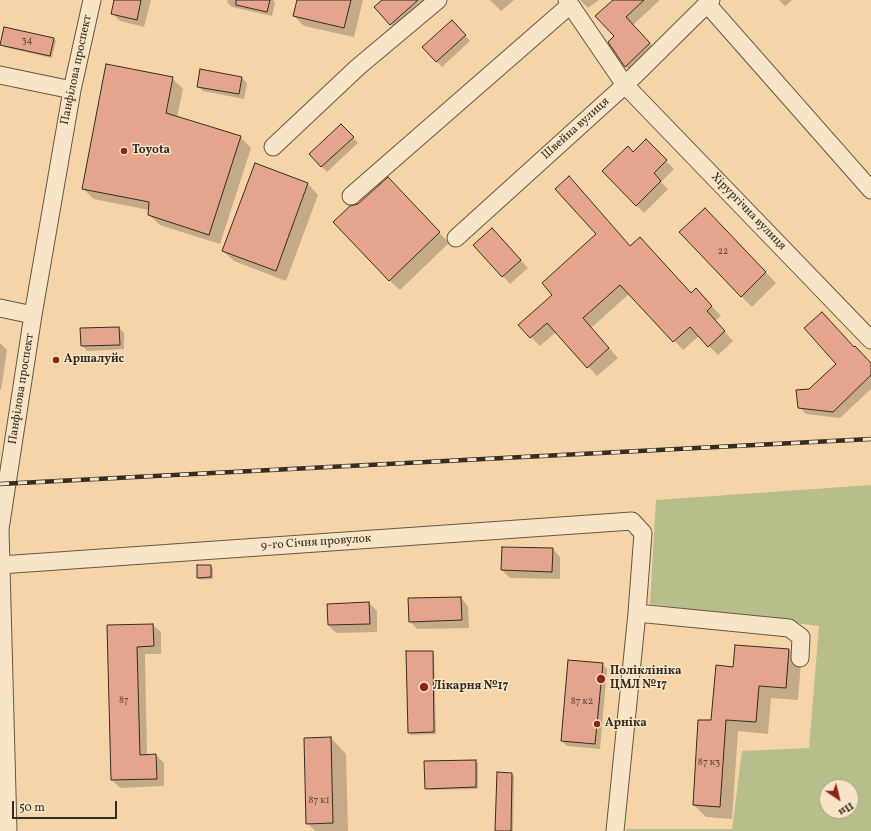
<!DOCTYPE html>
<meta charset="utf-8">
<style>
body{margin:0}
#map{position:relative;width:871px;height:831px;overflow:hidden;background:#f5d5a8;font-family:Vollkorn,serif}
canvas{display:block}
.north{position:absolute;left:819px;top:779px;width:40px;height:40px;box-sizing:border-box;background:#f8e4c6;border:1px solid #aa9b84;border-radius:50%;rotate:145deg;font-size:11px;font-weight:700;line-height:16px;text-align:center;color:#352d22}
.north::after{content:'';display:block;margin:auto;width:14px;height:18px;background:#8f2418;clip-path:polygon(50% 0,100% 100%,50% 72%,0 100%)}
.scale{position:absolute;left:12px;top:801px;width:105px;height:18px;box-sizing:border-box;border:2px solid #352d22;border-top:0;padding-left:5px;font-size:12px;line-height:14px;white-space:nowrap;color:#352d22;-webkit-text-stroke:3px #f8e4c6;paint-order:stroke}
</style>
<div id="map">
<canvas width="871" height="831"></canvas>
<div class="north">Пн</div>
<div class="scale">50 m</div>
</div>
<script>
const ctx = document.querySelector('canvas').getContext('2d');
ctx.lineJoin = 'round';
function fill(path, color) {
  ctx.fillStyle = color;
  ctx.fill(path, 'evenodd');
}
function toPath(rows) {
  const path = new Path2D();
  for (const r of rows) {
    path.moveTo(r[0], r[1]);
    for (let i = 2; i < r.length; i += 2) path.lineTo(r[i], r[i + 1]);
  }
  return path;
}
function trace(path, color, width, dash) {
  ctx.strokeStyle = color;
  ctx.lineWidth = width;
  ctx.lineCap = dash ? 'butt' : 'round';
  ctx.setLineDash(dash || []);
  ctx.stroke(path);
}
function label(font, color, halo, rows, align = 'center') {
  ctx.font = font + ' Vollkorn,serif';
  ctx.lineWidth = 3;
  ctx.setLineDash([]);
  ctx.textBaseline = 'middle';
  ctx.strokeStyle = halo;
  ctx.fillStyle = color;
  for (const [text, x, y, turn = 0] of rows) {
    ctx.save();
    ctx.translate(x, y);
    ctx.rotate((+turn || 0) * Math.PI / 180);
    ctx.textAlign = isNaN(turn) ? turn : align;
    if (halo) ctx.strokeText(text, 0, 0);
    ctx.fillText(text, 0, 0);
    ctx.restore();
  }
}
fill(toPath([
 [871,485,871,831,626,831,626,829,732,829,742,751,809,748,819,626,650,604,656,500],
 [827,787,851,787,851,811,827,811]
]), '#b7be8b');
fill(toPath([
 [115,0,151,0,144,27,120,21,112,13],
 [228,0,273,0,275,3,272,16,232,7,227,2],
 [298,0,363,0,354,37,304,26,294,16],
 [383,0,435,0,399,32,391,24],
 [490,0,514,0,501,11],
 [580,0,599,0,588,8],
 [614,0,660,0,633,25,657,51,633,74,625,66,615,36],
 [779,0,792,0,785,6],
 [457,26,470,41,442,67,423,47],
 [54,39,56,41,52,58,4,47,2,45],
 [201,70,242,78,247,83,244,99,203,91,198,86],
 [172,78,183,89,177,117,240,137,251,148,220,244,160,225,149,215,149,210,94,199,83,189],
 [346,130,358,143,327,172,310,154],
 [646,141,674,169,661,182,668,189,644,213,603,171,633,153],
 [255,165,308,184,318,195,286,281,234,261,223,251],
 [398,189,449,243,400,290,389,280,358,204],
 [715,220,776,283,752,307,741,296],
 [500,237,528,268,510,284,503,276],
 [631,247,691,294,705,299,721,316,715,321,733,341,718,355,699,336,683,350,630,293,591,328,618,358,597,376,556,332,540,346,531,337],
 [119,328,124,333,124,349,87,351,82,345],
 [0,343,7,350,1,390,0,390],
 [854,348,871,364,871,389,840,418,806,414,799,407,809,390],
 [553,549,560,557,560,579,510,578,502,570],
 [210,566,213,568,213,579,200,580,198,577],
 [461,598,468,606,469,628,417,629,410,621],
 [369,603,377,611,377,632,336,633,328,625],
 [153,625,161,632,161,654,145,654,147,756,156,755,164,763,164,786,120,788,112,780,108,626],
 [789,650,801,662,798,700,771,698,768,734,738,731,732,819,706,817,694,805,734,668],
 [432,652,434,654,436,734,411,735,409,732],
 [602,664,607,669,600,749,567,746,562,741],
 [331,738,346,754,348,831,315,831,307,823],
 [475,761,478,763,478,789,428,790,426,788],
 [498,773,512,774,514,776,513,831,496,831]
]), '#0003');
const building = toPath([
 [114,0,141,0,137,20,111,14,114,0],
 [236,0,270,0,267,12,236,5,236,0],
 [297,0,351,0,344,28,293,16,297,0],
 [382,0,418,0,390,25,374,7,382,0],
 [613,0,644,0,626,17,650,43,625,67,608,42,614,36,595,16,613,0],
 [452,20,466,35,436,62,422,47,452,20],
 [4,27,54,38,50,56,0,45,4,27],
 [106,64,173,77,166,113,241,136,209,235,148,215,149,202,82,189,106,64],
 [200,69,242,77,239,94,197,87,200,69],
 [341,124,354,137,321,167,309,154,341,124],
 [646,139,667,160,654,173,661,181,636,206,602,171,628,146,633,152,646,139],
 [255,163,308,183,276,271,222,251,255,163],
 [569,176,630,246,640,237,691,293,696,288,712,306,707,311,725,331,708,347,690,327,673,342,620,285,583,318,609,348,587,368,547,323,530,338,518,325,552,295,542,283,596,234,555,189,569,176],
 [388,177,440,232,389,281,333,222,350,206,358,204,388,177],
 [705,208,766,272,741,297,679,232,705,208],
 [492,228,521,260,502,277,473,245,492,228],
 [822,312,854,347,855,346,871,363,871,375,833,412,798,408,796,390,809,389,836,364,804,328,822,312],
 [119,327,120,345,81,346,80,328,119,327],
 [502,547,553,548,552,572,501,570,502,547],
 [197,565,211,565,211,577,197,578,197,565],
 [461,597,462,620,409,622,408,598,461,597],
 [369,602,370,624,328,625,327,604,369,602],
 [153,624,154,646,137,647,140,755,156,754,157,779,111,780,107,625,153,624],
 [735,645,789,649,786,688,759,686,756,722,726,720,720,807,693,805,698,720,711,720,716,665,733,667,735,645],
 [406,651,433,651,434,732,408,733,406,651],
 [568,660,603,663,595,744,561,741,568,660],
 [331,737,333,823,306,824,304,738,331,737],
 [476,760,476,787,425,789,424,761,476,760],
 [497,772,512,773,511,831,495,831,497,772]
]);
fill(building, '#e5a58c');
trace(building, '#352d22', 1);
const minor = toPath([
 [711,0,625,85,871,340],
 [707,4,871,190],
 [0,75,72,90],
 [273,147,358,67,438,0],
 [351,196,570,5],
 [456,238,625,85,567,0],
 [0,308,33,315],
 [0,565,632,521,643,533,637,613,615,831],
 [637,613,789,628,801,637,800,658],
 [8,831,0,529,33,315,72,90,92,0]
]);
trace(minor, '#655744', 19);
trace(minor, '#f8e4c6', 17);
const rail = toPath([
 [0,484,871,439]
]);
trace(rail, '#352d22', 4.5);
trace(rail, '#f8e4c6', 3, [9]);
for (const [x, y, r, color] of [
 [124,151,4,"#8f2418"],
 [56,360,4,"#8f2418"],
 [601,679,5,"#8f2418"],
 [424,687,5,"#8f2418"],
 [597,724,4,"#8f2418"]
]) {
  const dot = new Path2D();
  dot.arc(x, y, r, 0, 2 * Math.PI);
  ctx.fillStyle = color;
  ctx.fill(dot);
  trace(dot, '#f8e4c6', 1.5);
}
label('10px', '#614b3c', null, [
 ["34",27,41],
 ["22",723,252],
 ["87",124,701],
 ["87 к2",582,702],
 ["87 к3",709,763],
 ["87 к1",319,801]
]);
label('12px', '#352d22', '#f8e4c6', [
 ["Панфілова проспект",77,70,-78],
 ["Швейна вулиця",576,129,-42],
 ["Хірургічна вулиця",748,212,46],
 ["Панфілова проспект",22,389,-81],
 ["9-го Січня провулок",316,543,-4]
]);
label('bold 12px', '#352d22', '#f8e4c6', [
 ["Toyota",132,151],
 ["Аршалуйс",64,360],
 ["Поліклініка",610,672],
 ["ЦМЛ №17",610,686],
 ["Лікарня №17",433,687],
 ["Арніка",605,724]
], 'left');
</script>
